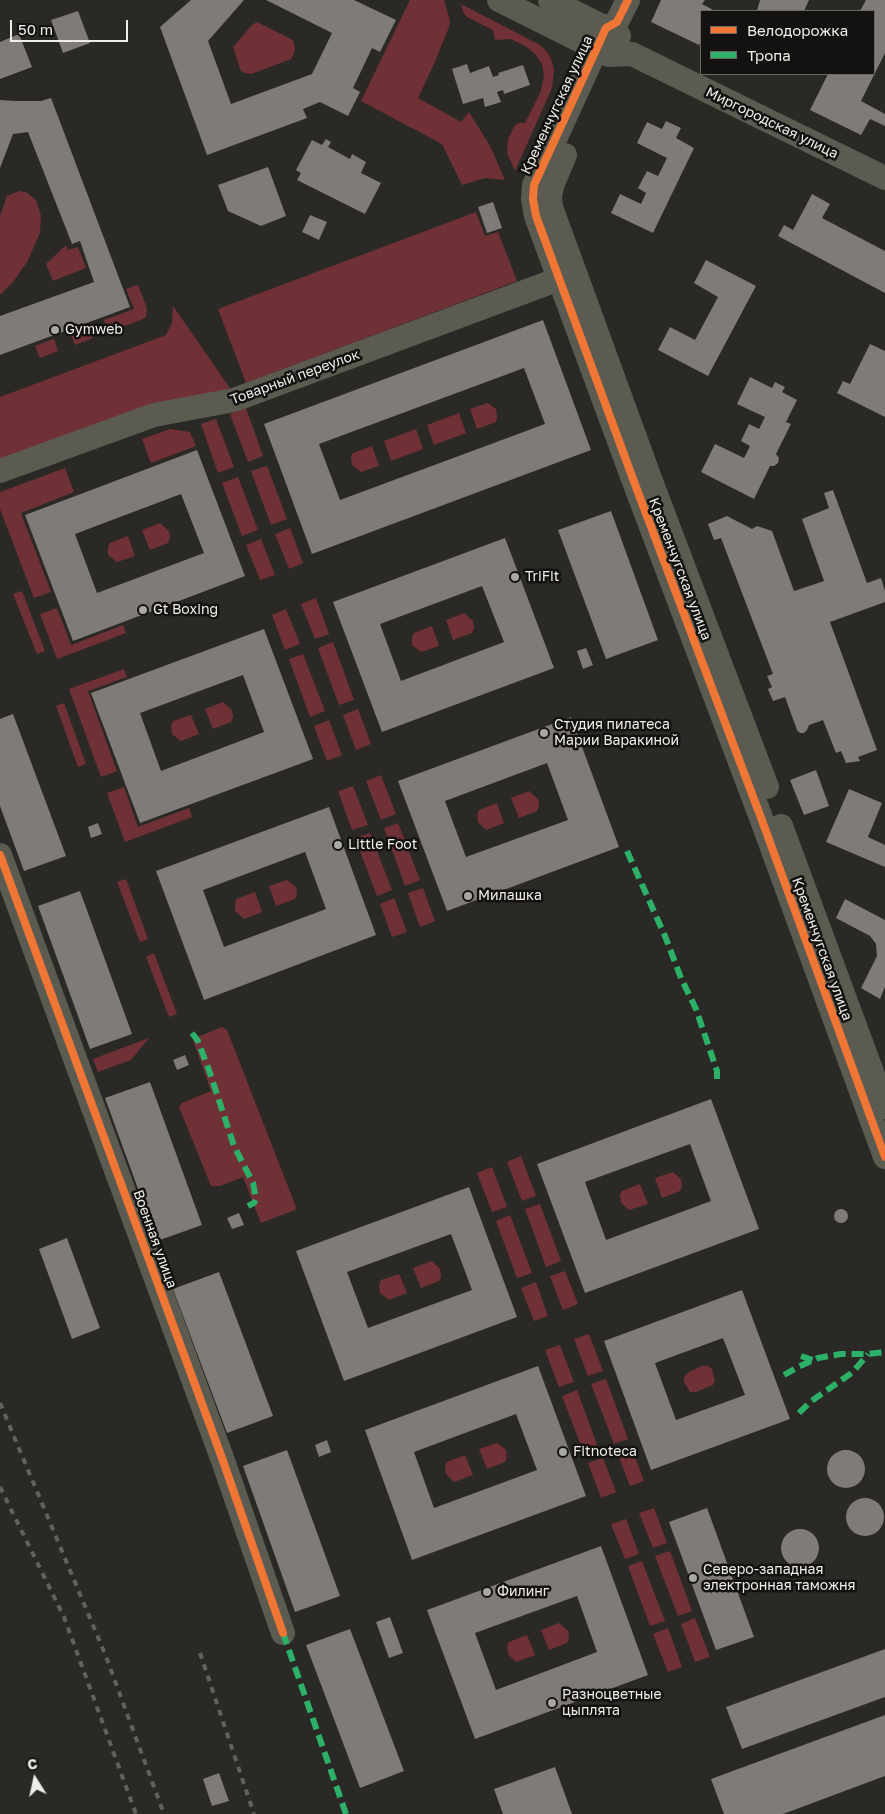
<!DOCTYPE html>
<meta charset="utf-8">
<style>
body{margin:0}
#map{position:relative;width:885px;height:1814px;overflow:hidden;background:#2b2926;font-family:"Golos Text",sans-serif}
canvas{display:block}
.legend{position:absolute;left:700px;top:10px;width:175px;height:65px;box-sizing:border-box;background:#141210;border:1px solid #6c6a67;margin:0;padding:6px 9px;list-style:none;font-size:15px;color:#efede9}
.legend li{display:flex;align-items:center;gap:10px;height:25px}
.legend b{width:25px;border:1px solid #6c6a67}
.north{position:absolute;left:10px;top:1754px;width:50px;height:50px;-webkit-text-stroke:4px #141210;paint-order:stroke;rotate:350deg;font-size:14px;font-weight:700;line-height:20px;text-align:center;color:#efede9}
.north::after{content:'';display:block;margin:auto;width:18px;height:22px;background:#efede9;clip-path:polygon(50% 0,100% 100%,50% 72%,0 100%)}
.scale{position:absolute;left:10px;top:20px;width:118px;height:22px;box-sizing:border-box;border:2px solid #efede9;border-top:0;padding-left:6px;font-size:15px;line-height:18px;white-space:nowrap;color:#efede9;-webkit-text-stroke:4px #141210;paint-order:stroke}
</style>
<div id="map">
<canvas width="885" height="1814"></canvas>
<ul class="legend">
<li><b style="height:6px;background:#f07635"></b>Велодорожка</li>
<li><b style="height:6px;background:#2db169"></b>Тропа</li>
</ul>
<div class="north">С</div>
<div class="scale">50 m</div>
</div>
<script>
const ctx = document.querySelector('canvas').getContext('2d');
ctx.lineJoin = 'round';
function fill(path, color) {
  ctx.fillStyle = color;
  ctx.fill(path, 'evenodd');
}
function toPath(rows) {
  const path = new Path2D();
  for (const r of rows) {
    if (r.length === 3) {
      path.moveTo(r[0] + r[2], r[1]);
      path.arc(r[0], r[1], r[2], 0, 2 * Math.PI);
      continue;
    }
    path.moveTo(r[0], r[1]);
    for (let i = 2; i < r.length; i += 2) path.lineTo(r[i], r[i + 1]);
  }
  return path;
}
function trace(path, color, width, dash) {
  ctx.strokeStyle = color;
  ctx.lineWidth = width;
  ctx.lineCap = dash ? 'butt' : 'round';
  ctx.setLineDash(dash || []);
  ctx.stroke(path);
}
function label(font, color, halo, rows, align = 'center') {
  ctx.font = font + ' "Golos Text",sans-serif';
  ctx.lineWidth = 5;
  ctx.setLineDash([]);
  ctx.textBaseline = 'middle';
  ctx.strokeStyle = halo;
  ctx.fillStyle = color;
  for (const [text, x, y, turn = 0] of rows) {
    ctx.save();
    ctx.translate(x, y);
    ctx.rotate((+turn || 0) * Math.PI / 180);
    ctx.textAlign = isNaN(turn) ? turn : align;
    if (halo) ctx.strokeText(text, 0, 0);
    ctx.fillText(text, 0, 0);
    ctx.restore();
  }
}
fill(toPath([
 [410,0,444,0,450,21,449,27,434,64,418,98,461,122,469,112,490,146,505,180,485,178,462,185,442,144,361,101],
 [461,4,540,45,547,52,551,59,554,69,552,88,515,171,507,153,508,139,514,127,518,123,525,123,541,91,544,75,542,64,536,55,527,47,511,39,495,40,493,30,467,17,463,12],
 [257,22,291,39,294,42,295,51,291,59,251,74,245,73,241,71,233,47,252,25],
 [19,191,26,192,36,200,41,216,40,233,27,262,13,282,0,295,0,216,7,196],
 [476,212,485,236,498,232,517,281,246,383,218,309],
 [66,245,68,250,78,247,86,268,53,281,46,264],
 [138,285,147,308,146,317,141,320,108,332,104,320,134,309,126,289],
 [173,306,232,391,0,461,0,397,166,335,172,323],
 [88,326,93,338,75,345,70,333],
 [54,339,58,351,40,358,35,346],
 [488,403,496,409,497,417,496,422,477,429,470,409],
 [246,408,263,456,248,462,230,414],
 [459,413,466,433,434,445,427,425],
 [216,419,234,467,218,473,201,424],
 [170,429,190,432,196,446,151,463,142,439],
 [416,429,423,449,391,461,384,441],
 [372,446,379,466,361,472,352,465,351,457,353,453],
 [267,466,287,519,271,525,251,471],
 [65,468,74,492,21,513,51,592,34,598,0,509,0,492],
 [238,477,258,530,242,536,222,483],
 [160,523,169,531,170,538,168,543,150,550,142,530],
 [290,528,303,563,289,569,275,534],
 [128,536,135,556,117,562,108,555,108,547,110,543],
 [261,539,275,575,260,580,246,545],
 [22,591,45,651,37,654,13,594],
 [316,598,329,634,315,639,301,604],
 [57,608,71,645,123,625,126,633,57,659,40,614],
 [286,609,300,644,285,650,272,615],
 [464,613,473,621,474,628,472,633,453,640,446,620],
 [432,626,439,646,421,652,412,645,412,637,414,633],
 [333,642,354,700,339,705,318,648],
 [303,654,325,711,310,717,289,659],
 [124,669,127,677,88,691,117,771,101,777,69,689],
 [223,702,232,710,233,717,231,722,213,729,205,709],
 [64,703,86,764,78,767,56,706],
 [358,709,371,744,356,750,343,715],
 [191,715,199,734,181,741,172,734,171,726,173,721],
 [329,720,342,755,327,761,314,726],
 [381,775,396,814,381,820,366,781],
 [353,786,368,825,352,830,338,791],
 [124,787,138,827,189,808,192,817,125,842,107,793],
 [529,791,538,799,539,806,537,811,519,818,511,798],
 [497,803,504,823,486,830,478,822,477,815,479,810],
 [398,823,420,880,405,886,384,828],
 [370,833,392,890,377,896,355,838],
 [126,879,148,939,140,942,117,882],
 [287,880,296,887,297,894,295,899,276,906,269,886],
 [423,888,435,921,420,927,408,893],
 [255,892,262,912,244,919,235,911,235,904,236,899],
 [394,898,407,932,392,937,380,904],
 [154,953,177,1014,169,1017,146,957],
 [222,1027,227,1030,296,1207,295,1210,261,1223,243,1177,220,1186,211,1186,179,1107,182,1103,211,1091,193,1040,195,1038],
 [149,1038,131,1060,98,1072,93,1059],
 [521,1156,536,1196,522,1201,507,1162],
 [492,1167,507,1207,492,1212,477,1173],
 [673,1172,681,1179,682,1187,680,1191,662,1198,655,1178],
 [640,1184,648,1204,629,1210,621,1203,620,1195,622,1191],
 [540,1204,561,1261,546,1267,525,1209],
 [510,1215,532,1273,517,1278,496,1221],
 [432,1261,440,1269,441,1276,439,1281,421,1288,413,1268],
 [565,1271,578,1304,563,1310,550,1276],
 [399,1274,407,1293,389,1300,380,1293,379,1285,381,1280],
 [536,1282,548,1316,534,1321,521,1288],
 [589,1334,603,1371,588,1376,574,1339],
 [560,1345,574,1382,559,1387,545,1350],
 [702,1366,708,1366,712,1369,715,1380,713,1385,696,1392,690,1392,684,1382,684,1377,689,1372],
 [606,1379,628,1439,614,1444,591,1384],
 [577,1390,599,1450,585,1456,562,1396],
 [497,1443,506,1450,507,1457,505,1462,487,1469,479,1449],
 [631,1446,644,1481,630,1486,617,1452],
 [465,1455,473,1475,454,1482,446,1474,445,1467,447,1462],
 [603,1458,616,1492,601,1498,588,1463],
 [654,1508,667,1543,653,1548,639,1513],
 [626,1519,639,1554,625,1559,611,1524],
 [670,1551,692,1611,678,1616,655,1556],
 [642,1561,665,1621,650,1626,628,1566],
 [695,1618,710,1657,695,1662,681,1624],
 [559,1623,568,1631,569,1638,567,1643,549,1650,541,1630],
 [668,1628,682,1667,668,1672,653,1634],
 [527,1635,535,1655,516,1662,508,1654,507,1647,509,1642]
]), '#703136');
fill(toPath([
 [191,0,244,0,208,41,231,104,312,74,332,33,266,0,354,0,396,20,380,52,372,48,353,88,360,92,348,116,320,102,303,109,307,118,207,155,160,27],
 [661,0,705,0,702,4,715,11,701,11,701,41,699,45,651,22],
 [760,0,809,0,804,11,757,11],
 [866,0,885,0,885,53,861,101,885,114,885,126,870,119,861,135,810,110,828,74,874,74,874,11,860,11],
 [78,11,90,43,63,53,51,20],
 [19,34,32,67,0,79,0,42],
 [467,64,470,73,489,66,493,77,499,75,498,73,523,65,530,85,504,94,503,90,497,92,501,102,485,107,483,98,463,104,452,69],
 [51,98,130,307,0,355,0,316,94,282,80,241,72,244,28,132,13,134,0,168,0,100,15,101,41,101],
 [666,121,681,128,676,138,694,148,653,233,611,213,620,194,641,204,646,193,638,188,647,171,658,176,667,158,637,143,647,122,662,129],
 [326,139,331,142,328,147,350,159,352,154,366,162,361,173,381,183,365,214,297,180,301,173,296,170,312,140,322,145],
 [268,167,286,216,261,226,228,211,218,185],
 [812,194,830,204,822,218,885,251,885,293,778,236,784,225,793,230],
 [493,202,502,228,487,233,478,207],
 [310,215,327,222,319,240,302,232],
 [706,260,756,286,708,376,658,350,670,327,695,340,718,297,694,283],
 [543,320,591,450,312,554,264,424],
 [524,368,545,424,340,500,319,444],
 [870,344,885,351,885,417,837,393,843,381,850,384],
 [750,377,772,388,775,382,785,387,782,392,797,400,786,422,791,424,776,454,779,458,778,463,774,466,770,466,754,499,701,472,715,444,744,458,750,446,741,441,749,424,759,429,765,417,737,404],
 [197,450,245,576,73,641,25,515],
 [181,494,204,553,97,593,75,534],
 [833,490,867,583,881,578,885,591,885,602,830,622,877,750,858,757,860,761,846,763,841,751,836,753,823,720,809,725,807,730,804,733,800,733,797,730,785,697,773,701,768,689,772,687,767,676,773,674,721,538,714,540,708,524,727,516,752,529,757,526,772,531,794,591,824,581,802,519,829,508,824,493],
 [611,511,658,640,606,659,558,530],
 [505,538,554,668,382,732,333,602],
 [482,586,504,642,401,681,380,624],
 [264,629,313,759,140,823,91,693],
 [243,675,264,732,161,771,140,713],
 [586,648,593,665,583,669,577,651],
 [13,714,66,856,24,871,0,806,0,719],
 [571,717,619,847,447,911,398,781],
 [547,763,568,820,466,857,445,801],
 [816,770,829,806,804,815,790,780],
 [849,789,882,803,868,837,885,845,885,867,826,842],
 [329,807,376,935,204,1000,156,871],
 [305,852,326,909,224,947,203,890],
 [98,823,102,834,91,838,88,827],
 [80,891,132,1034,90,1049,38,906],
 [845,899,885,920,885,987,880,999,861,988,877,956,876,944,870,936,836,918],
 [185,1055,189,1065,177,1070,173,1060],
 [150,1082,202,1225,157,1241,105,1098],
 [711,1099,759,1229,585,1293,537,1164],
 [690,1144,711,1201,606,1240,585,1182],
 [469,1187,517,1317,344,1381,296,1251],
 [451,1234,472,1290,368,1328,347,1272],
 [841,1216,7],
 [239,1213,244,1225,232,1229,227,1218],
 [67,1238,100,1328,72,1339,39,1249],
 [219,1272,273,1416,227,1433,173,1289],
 [742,1290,790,1419,651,1470,604,1341],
 [723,1338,745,1395,676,1420,655,1363],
 [538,1366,586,1496,412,1560,365,1430],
 [516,1414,537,1470,434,1508,414,1452],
 [327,1440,331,1452,319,1457,315,1445],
 [846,1469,19],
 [287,1450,340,1596,295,1612,243,1466],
 [865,1517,19],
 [707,1508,754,1637,716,1650,669,1522],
 [800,1548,19],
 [601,1546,648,1675,475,1739,427,1610],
 [577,1596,597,1652,496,1690,475,1633],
 [390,1617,403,1653,389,1658,376,1622],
 [350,1629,404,1771,360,1788,306,1645],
 [885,1649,885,1697,742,1749,726,1707],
 [885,1715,885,1776,783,1814,724,1814,711,1779],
 [555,1767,572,1814,503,1814,494,1789],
 [219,1773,229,1801,212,1806,203,1779]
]), '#7e7b78');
trace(toPath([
 [499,0,609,55,632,54,885,178],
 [550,0,618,34,619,36],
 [628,0,617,22,606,28,534,185,533,199,536,216,636,487,760,815,885,1157],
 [565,155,553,183,550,195,551,207,651,481,767,787],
 [0,471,154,415,234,400,559,279],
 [781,826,885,1107],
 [0,855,222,1458,283,1633]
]), '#5c5b51', 24);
trace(toPath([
 [0,1403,105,1654,164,1814],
 [0,1487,64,1617,136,1814],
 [200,1653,254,1814]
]), '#62615b', 4, [6, 6]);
trace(toPath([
 [627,851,665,936,681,978,696,1009,717,1071,717,1081],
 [192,1033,198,1041,210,1073,234,1146,253,1183,256,1199,254,1203,248,1206],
 [801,1356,813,1360],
 [784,1375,798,1367,818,1358,841,1354,868,1354,885,1352],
 [799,1413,810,1402,853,1372,868,1354],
 [283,1633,346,1814]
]), '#2db169', 6, [12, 6]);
trace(toPath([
 [628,0,617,22,606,28,534,185,533,199,536,216,636,487,760,815,885,1157],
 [0,855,222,1458,283,1633]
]), '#f07635', 8);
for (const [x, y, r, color] of [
 [55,330,5,"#aaa8a5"],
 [515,577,5,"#aaa8a5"],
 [143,610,5,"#aaa8a5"],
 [544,733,5,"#aaa8a5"],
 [338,845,5,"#aaa8a5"],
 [468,896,5,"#aaa8a5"],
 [563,1452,5,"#aaa8a5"],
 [693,1578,5,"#aaa8a5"],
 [487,1592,5,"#aaa8a5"],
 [552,1703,5,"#aaa8a5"]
]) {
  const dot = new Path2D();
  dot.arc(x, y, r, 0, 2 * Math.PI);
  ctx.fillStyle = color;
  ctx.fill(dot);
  trace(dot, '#141210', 2);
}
label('14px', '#efede9', '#141210', [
 ["Кременчугская улица",557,105,-65],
 ["Миргородская улица",772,123,26],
 ["Товарный переулок",295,377,-20],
 ["Кременчугская улица",680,569,69],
 ["Кременчугская улица",822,949,70],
 ["Военная улица",155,1239,70]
]);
label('14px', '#efede9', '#141210', [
 ["Gymweb",65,330],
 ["TriFit",525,577],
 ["Gt Boxing",153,610],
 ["Студия пилатеса",554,725],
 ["Марии Варакиной",554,741],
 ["Little Foot",348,845],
 ["Милашка",478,896],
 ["Fitnoteca",573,1452],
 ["Северо-западная",703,1570],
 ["электронная таможня",703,1586],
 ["Филинг",497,1592],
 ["Разноцветные",562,1695],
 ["цыплята",562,1711]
], 'left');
</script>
